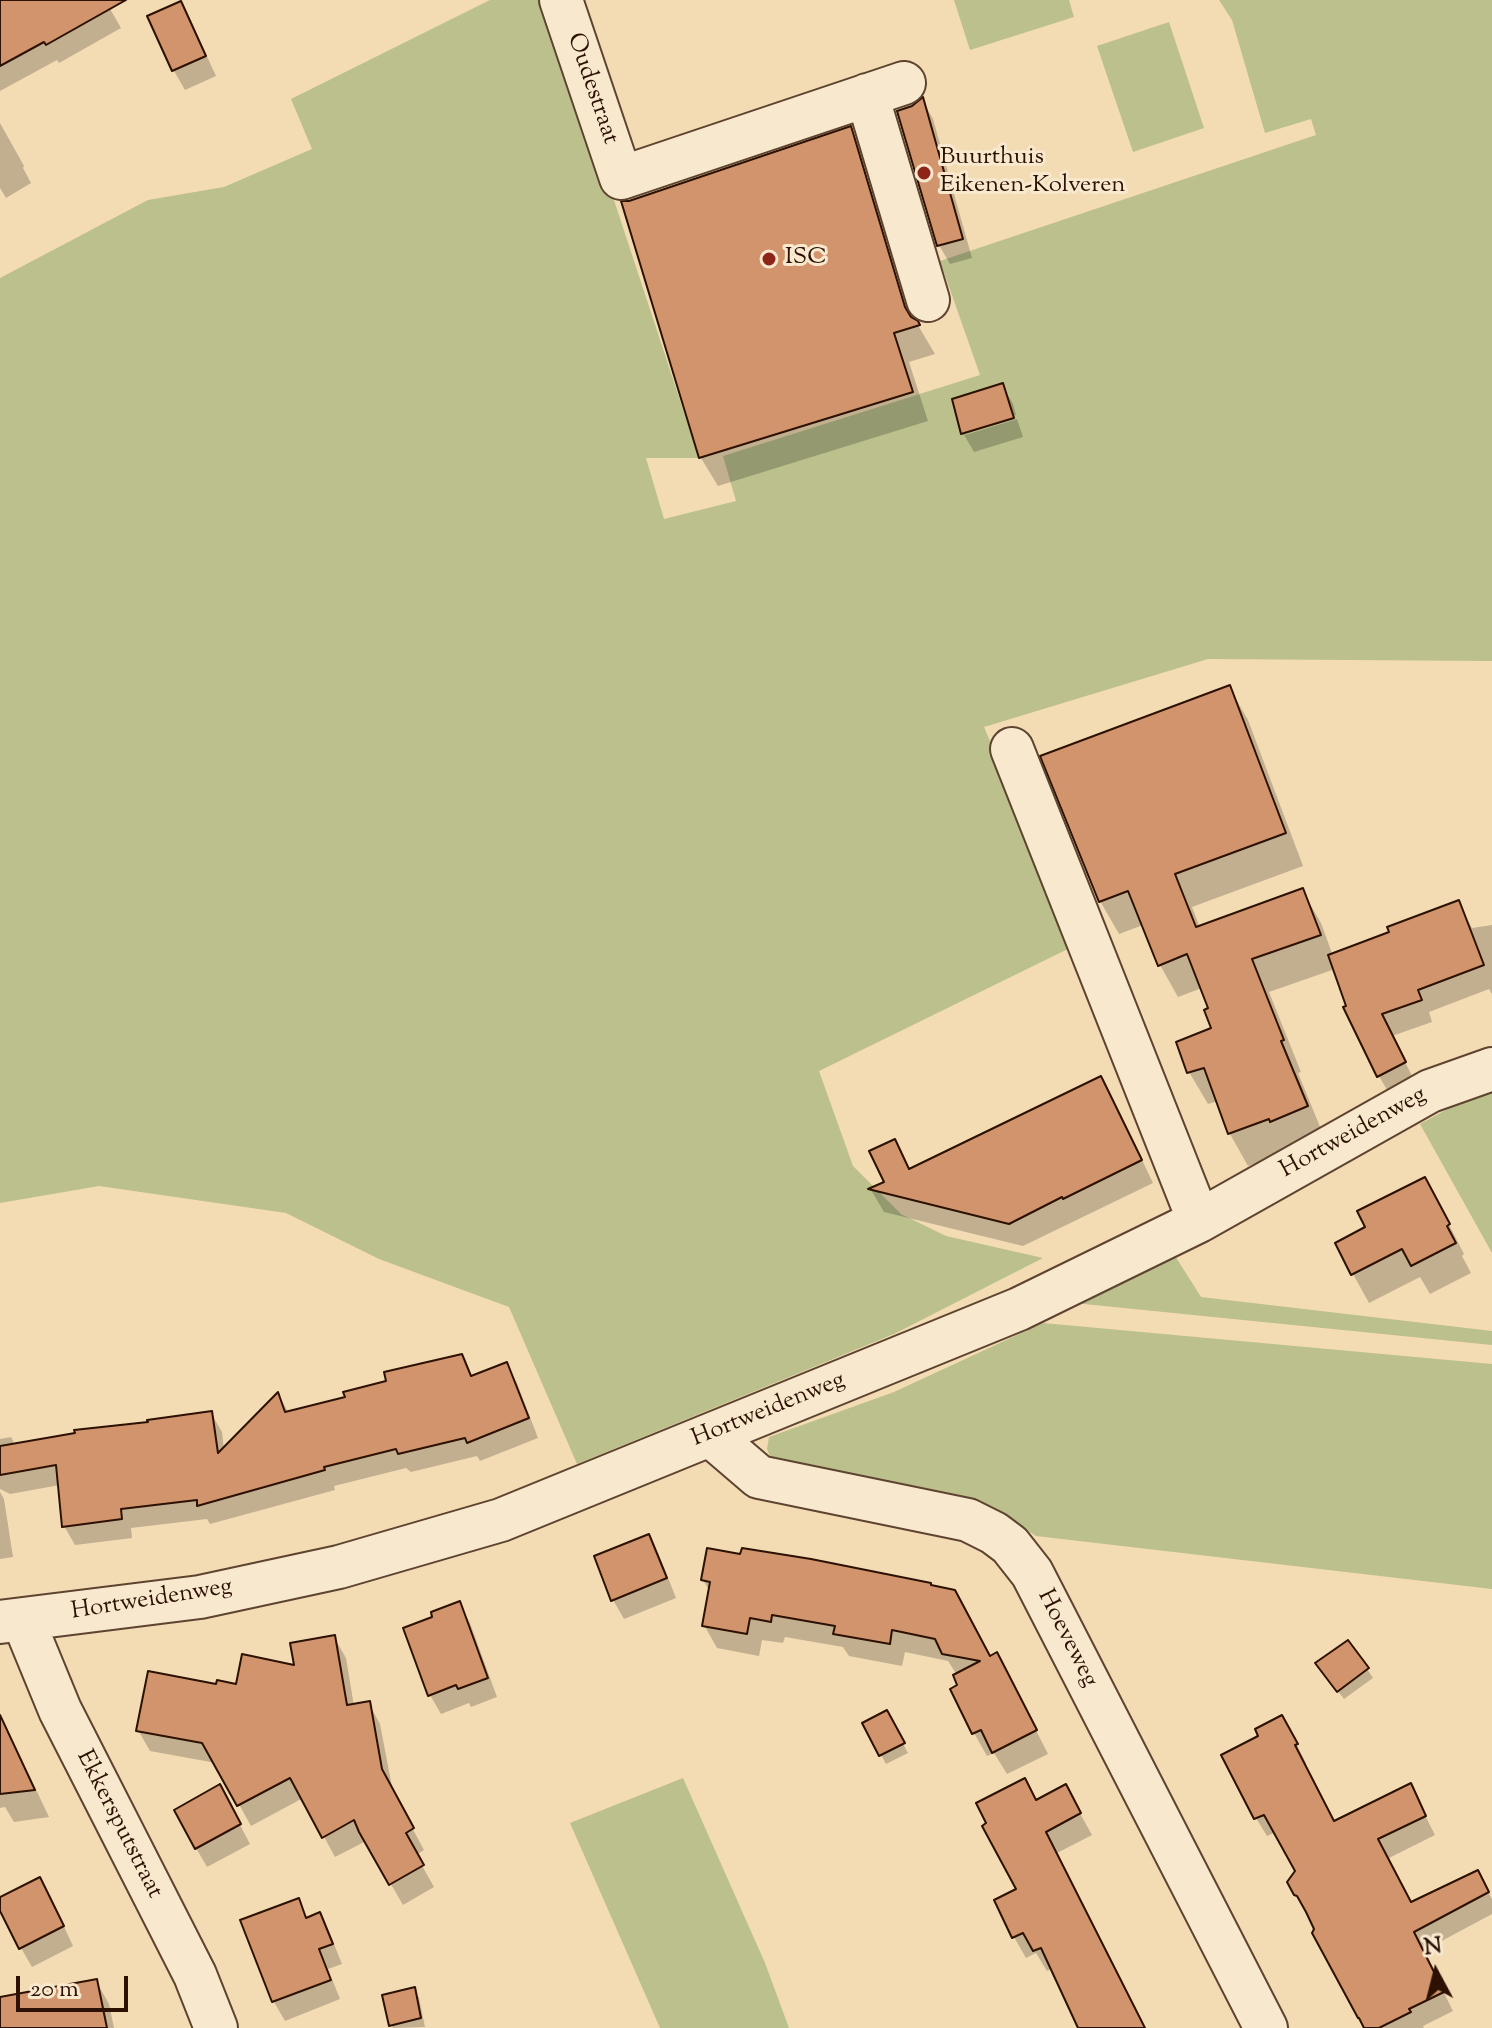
<!DOCTYPE html>
<style>
body{margin:0}
#map{position:relative;width:1492px;height:2028px;overflow:hidden;background:#f3dbb4;font-family:"Sorts Mill Goudy",serif}
canvas{display:block}
.north{position:absolute;left:1396px;top:1932px;width:80px;height:80px;-webkit-text-stroke:6px #f7e8ce;paint-order:stroke;rotate:353deg;font-size:22px;font-weight:700;line-height:32px;text-align:center;color:#2c1104}
.north::after{content:'';display:block;margin:auto;width:28px;height:36px;background:#2c1104;clip-path:polygon(50% 0,100% 100%,50% 72%,0 100%)}
.scale{position:absolute;left:16px;top:1976px;width:112px;height:36px;box-sizing:border-box;border:4px solid #2c1104;border-top:0;padding-left:10px;font-size:24px;line-height:28px;white-space:nowrap;color:#2c1104;-webkit-text-stroke:6px #f7e8ce;paint-order:stroke}
</style>
<div id="map">
<canvas width="1492" height="2028"></canvas>
<div class="north">N</div>
<div class="scale">20 m</div>
</div>
<script>
const ctx = document.querySelector('canvas').getContext('2d');
ctx.lineJoin = 'round';
function fill(path, color) {
  ctx.fillStyle = color;
  ctx.fill(path, 'evenodd');
}
function toPath(rows) {
  const path = new Path2D();
  for (const r of rows) {
    path.moveTo(r[0], r[1]);
    for (let i = 2; i < r.length; i += 2) path.lineTo(r[i], r[i + 1]);
  }
  return path;
}
function trace(path, color, width, dash) {
  ctx.strokeStyle = color;
  ctx.lineWidth = width;
  ctx.lineCap = dash ? 'butt' : 'round';
  ctx.setLineDash(dash || []);
  ctx.stroke(path);
}
function label(font, color, halo, rows, align = 'center') {
  ctx.font = font + ' "Sorts Mill Goudy",serif';
  ctx.lineWidth = 6;
  ctx.setLineDash([]);
  ctx.textBaseline = 'middle';
  ctx.strokeStyle = halo;
  ctx.fillStyle = color;
  for (const [text, x, y, turn = 0] of rows) {
    ctx.save();
    ctx.translate(x, y);
    ctx.rotate((+turn || 0) * Math.PI / 180);
    ctx.textAlign = isNaN(turn) ? turn : align;
    if (halo) ctx.strokeText(text, 0, 0);
    ctx.fillText(text, 0, 0);
    ctx.restore();
  }
}
fill(toPath([
 [490,0,548,0,699,458,646,458,664,519,736,501,723,456,980,375,940,261,1316,135,1311,119,1265,133,1232,20,1219,0,1492,0,1492,661,1208,659,984,727,1076,945,819,1071,853,1166,901,1214,946,1236,1043,1258,894,1334,577,1464,509,1307,379,1259,286,1213,99,1186,0,1203,0,278,148,200,224,187,312,149,291,99],
 [954,0,1069,0,1074,17,970,50],
 [1169,22,1204,128,1133,152,1097,46],
 [1492,1085,1492,1253,1420,1124],
 [1172,1251,1201,1297,1492,1331,1492,1345,1074,1303],
 [1043,1323,1492,1364,1492,1589,1036,1536,998,1511,950,1497,773,1462,770,1456,767,1449,769,1437,894,1392],
 [683,1778,765,1963,789,2028,660,2028,570,1823]
]), '#bbc08c');
fill(toPath([
 [0,0,105,0,121,28,59,63,57,60,0,91],
 [180,3,191,22,216,76,185,90,174,71,149,17],
 [922,100,933,119,972,258,950,264,939,245,913,108],
 [0,123,24,166,23,168,31,183,6,198,0,188],
 [850,128,867,157,916,322,935,354,909,362,928,421,718,486,701,458,623,203],
 [1002,385,1013,404,1016,415,965,431,965,435,1017,419,1023,437,974,452,963,433],
 [1229,687,1248,720,1303,866,1192,907,1200,928,1302,890,1321,923,1333,956,1458,903,1472,928,1492,925,1492,994,1489,989,1429,1012,1432,1022,1392,1036,1416,1084,1391,1097,1379,1076,1349,1007,1335,969,1269,992,1301,1072,1298,1073,1325,1139,1248,1166,1230,1134,1218,1101,1208,1104,1189,1072,1214,1029,1210,1009,1202,988,1178,997,1160,965,1143,925,1119,934,1100,901],
 [1114,1102,1153,1183,1023,1246,884,1212,871,1190,910,1171],
 [1441,1209,1464,1254,1462,1256,1471,1273,1430,1294,1420,1277,1369,1303,1353,1274],
 [461,1356,472,1377,506,1364,517,1383,538,1438,480,1461,477,1456,411,1472,406,1468,334,1486,335,1490,210,1524,207,1519,131,1528,132,1538,75,1545,64,1526,60,1485,10,1494,0,1489,0,1439,11,1437,15,1445,211,1413,222,1432,224,1450,278,1395,289,1413,347,1398],
 [0,1492,4,1499,13,1557,0,1559],
 [648,1536,659,1555,676,1598,624,1619,613,1600],
 [709,1551,990,1658,1009,1677,1048,1754,1007,1774,994,1753,987,1756,974,1733,957,1675,948,1661,905,1652,902,1666,849,1656,843,1647,785,1637,783,1643,762,1640,759,1656,717,1648,704,1625,710,1592,703,1580],
 [459,1604,470,1623,497,1697,471,1707,469,1703,441,1714,430,1695,434,1618],
 [334,1637,346,1658,354,1706,369,1704,380,1724,393,1792,424,1850,416,1855,434,1887,403,1905,366,1841,335,1857,303,1798,251,1826,216,1763,150,1751,138,1730,218,1686,238,1686,296,1667],
 [1367,1669,1373,1678,1344,1699,1323,1672],
 [886,1712,908,1753,886,1764,864,1723],
 [1292,1736,1306,1763,1303,1765,1334,1823,1410,1786,1435,1835,1387,1859,1411,1904,1477,1872,1492,1899,1492,1914,1423,1951,1453,2011,1423,2026,1424,2028,1363,2028,1308,1914,1307,1913,1289,1882,1297,1871,1276,1832,1267,1836,1256,1818],
 [15,1751,31,1779,49,1817,14,1822,5,1807,0,1808,0,1752],
 [1036,1802,1077,1808,1092,1835,1057,1853,1144,2028,1081,2028,1053,1968,1047,1971,1036,1953,1026,1958,1014,1937,1019,1890],
 [230,1806,250,1844,207,1867,196,1848],
 [298,1901,308,1919,320,1915,330,1934,342,1964,328,1969,340,1999,285,2021,274,2002,243,1922],
 [60,1918,73,1946,32,1967,21,1948],
 [96,1981,109,2004,114,2028,0,2028,0,1999],
 [414,1989,419,1998,425,2027,393,2028,391,2025]
]), '#0003');
const building = toPath([
 [0,0,126,0,46,45,44,42,0,66,0,0],
 [181,1,206,56,172,71,147,16,181,1],
 [923,97,963,239,937,246,897,111,912,106,923,97],
 [851,126,905,307,911,317,918,321,920,325,894,333,913,392,699,458,621,201,629,201,851,126],
 [1003,383,1014,418,961,434,952,399,1003,383],
 [1230,685,1286,833,1175,874,1196,927,1303,888,1321,935,1252,959,1284,1040,1281,1041,1308,1106,1270,1122,1269,1119,1228,1134,1204,1068,1187,1073,1176,1042,1211,1028,1204,1010,1208,1008,1187,954,1158,966,1128,891,1099,902,1040,756,1230,685],
 [1459,900,1484,965,1418,990,1422,1000,1382,1014,1406,1062,1377,1077,1343,1007,1346,1006,1328,955,1389,932,1387,927,1459,900],
 [1101,1076,1142,1160,1063,1199,1062,1197,1009,1224,868,1189,884,1182,869,1151,895,1139,909,1169,1101,1076],
 [1425,1177,1450,1224,1447,1226,1456,1243,1411,1266,1402,1249,1351,1275,1335,1243,1365,1227,1357,1211,1425,1177],
 [462,1354,471,1376,507,1362,529,1418,467,1443,465,1438,398,1454,396,1449,324,1467,325,1470,197,1506,197,1500,121,1509,122,1519,62,1527,56,1465,0,1475,0,1446,75,1433,74,1430,148,1422,147,1420,212,1411,218,1453,278,1392,285,1412,345,1397,343,1392,386,1381,384,1372,462,1354],
 [649,1534,667,1578,611,1601,594,1556,649,1534],
 [707,1548,740,1554,742,1548,811,1559,931,1583,931,1585,955,1590,990,1656,997,1652,1037,1730,992,1753,981,1730,972,1734,950,1689,957,1685,953,1675,980,1661,942,1654,935,1639,892,1630,890,1644,833,1634,835,1626,772,1615,771,1622,750,1618,747,1634,702,1626,710,1582,701,1580,707,1548],
 [460,1601,488,1678,458,1689,456,1685,428,1696,403,1628,432,1617,431,1612,460,1601],
 [335,1635,347,1705,370,1701,382,1769,414,1828,406,1833,424,1865,389,1885,359,1832,354,1820,322,1838,290,1778,237,1806,202,1743,136,1731,148,1671,216,1684,217,1680,236,1684,242,1654,294,1665,290,1643,335,1635],
 [1348,1640,1369,1668,1337,1692,1315,1663,1348,1640],
 [887,1710,905,1743,879,1756,862,1723,887,1710],
 [0,1715,35,1790,0,1794,0,1715],
 [1282,1715,1298,1744,1295,1745,1334,1821,1411,1783,1426,1816,1378,1839,1411,1902,1478,1870,1489,1892,1414,1932,1444,1992,1409,2009,1411,2012,1379,2028,1364,2028,1359,2018,1358,2018,1312,1933,1314,1929,1306,1912,1297,1896,1294,1895,1287,1882,1295,1871,1264,1815,1254,1819,1221,1755,1258,1736,1255,1729,1282,1715],
 [1025,1778,1036,1800,1066,1784,1081,1813,1046,1832,1145,2028,1078,2028,1041,1948,1033,1951,1023,1933,1012,1938,994,1900,1016,1889,982,1826,986,1823,976,1803,1025,1778],
 [220,1784,241,1824,195,1849,174,1810,220,1784],
 [40,1877,64,1926,19,1949,0,1911,0,1897,40,1877],
 [299,1898,306,1918,320,1912,333,1944,319,1949,331,1980,272,2002,240,1920,299,1898],
 [97,1979,107,2028,0,2028,0,1997,97,1979],
 [415,1987,421,2018,389,2026,382,1995,415,1987]
]);
fill(building, '#d1946c');
trace(building, '#2c1104', 2);
const minor = toPath([
 [561,0,621,178,904,83],
 [867,95,928,300],
 [1012,749,1199,1221],
 [710,1435,759,1477,968,1520,994,1533,1010,1545,1032,1573,1266,2028],
 [23,1620,60,1710,195,1975,216,2028],
 [0,1622,200,1597,339,1567,501,1520,1019,1309,1199,1221,1430,1091,1492,1069]
]);
trace(minor, '#5e4430', 46);
trace(minor, '#f7e8ce', 42);
for (const [x, y, r, color] of [
 [924,173,8,"#8f2418"],
 [769,259,8,"#8f2418"]
]) {
  const dot = new Path2D();
  dot.arc(x, y, r, 0, 2 * Math.PI);
  ctx.fillStyle = color;
  ctx.fill(dot);
  trace(dot, '#f7e8ce', 3);
}
label('24px', '#2c1104', '#f7e8ce', [
 ["Oudestraat",591,89,71],
 ["Hortweidenweg",1354,1134,-29],
 ["Hortweidenweg",769,1411,-22],
 ["Hortweidenweg",152,1601,-9],
 ["Hoeveweg",1066,1639,63],
 ["Ekkersputstraat",118,1825,63]
]);
label('24px', '#2c1104', '#f7e8ce', [
 ["Buurthuis",940,159],
 ["Eikenen-Kolveren",940,187],
 ["ISC",785,259]
], 'left');
</script>
